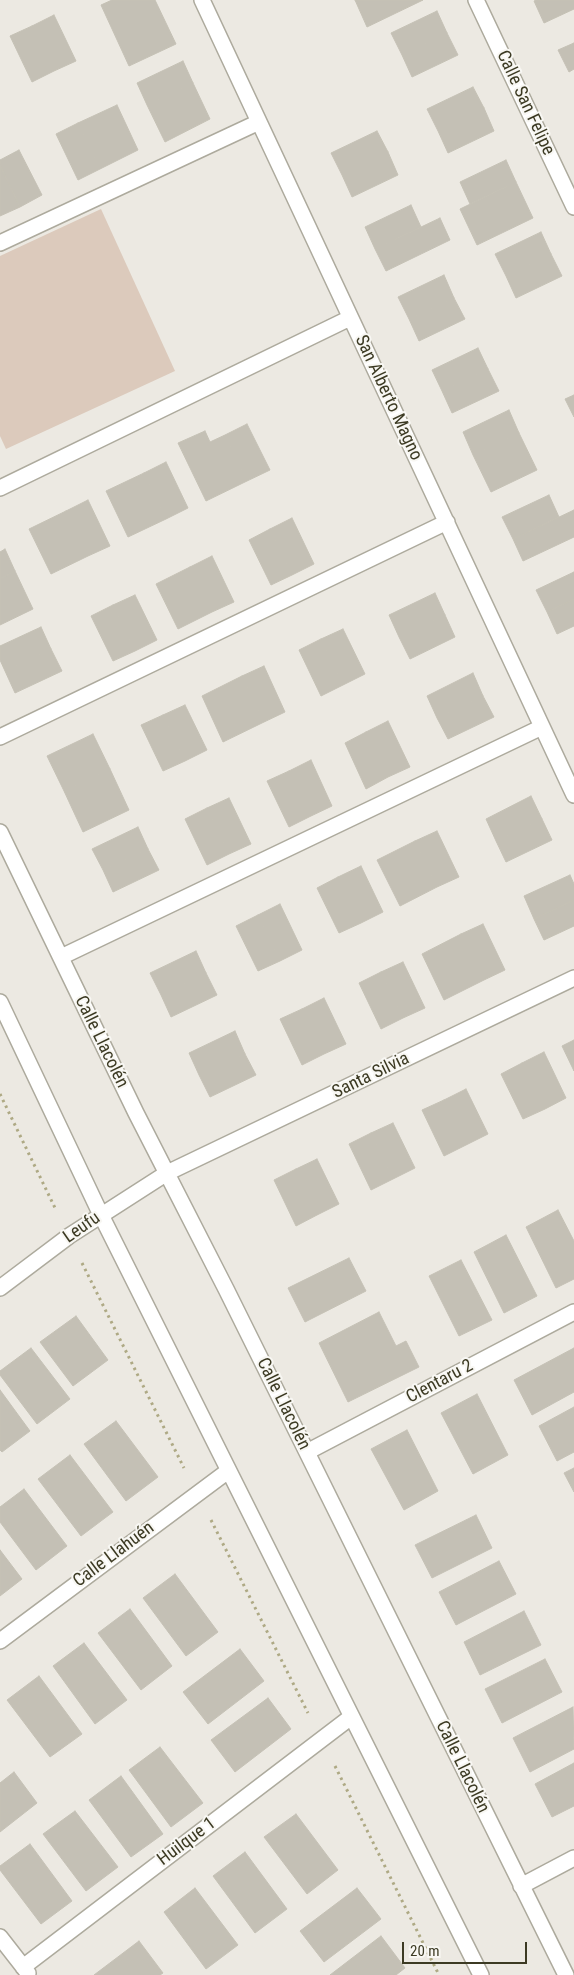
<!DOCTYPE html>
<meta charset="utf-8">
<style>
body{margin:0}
#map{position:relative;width:574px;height:1975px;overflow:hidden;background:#ece9e2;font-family:"Roboto Condensed",sans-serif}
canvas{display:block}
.scale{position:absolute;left:402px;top:1942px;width:125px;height:22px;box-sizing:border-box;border:2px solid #3c3a23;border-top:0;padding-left:6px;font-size:15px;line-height:18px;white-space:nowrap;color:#3c3a23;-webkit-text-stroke:4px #f8f7f3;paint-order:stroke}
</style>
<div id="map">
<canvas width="574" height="1975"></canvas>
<div class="scale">20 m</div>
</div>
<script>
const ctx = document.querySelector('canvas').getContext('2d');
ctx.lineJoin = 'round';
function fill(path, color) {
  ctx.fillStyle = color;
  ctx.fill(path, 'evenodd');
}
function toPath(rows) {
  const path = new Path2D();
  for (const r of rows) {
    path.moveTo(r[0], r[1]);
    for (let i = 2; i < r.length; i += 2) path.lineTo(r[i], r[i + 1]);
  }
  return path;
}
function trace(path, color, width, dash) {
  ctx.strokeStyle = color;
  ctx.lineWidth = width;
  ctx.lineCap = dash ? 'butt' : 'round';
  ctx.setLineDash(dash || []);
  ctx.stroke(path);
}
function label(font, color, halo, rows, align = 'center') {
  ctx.font = font + ' "Roboto Condensed",sans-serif';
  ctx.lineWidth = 4;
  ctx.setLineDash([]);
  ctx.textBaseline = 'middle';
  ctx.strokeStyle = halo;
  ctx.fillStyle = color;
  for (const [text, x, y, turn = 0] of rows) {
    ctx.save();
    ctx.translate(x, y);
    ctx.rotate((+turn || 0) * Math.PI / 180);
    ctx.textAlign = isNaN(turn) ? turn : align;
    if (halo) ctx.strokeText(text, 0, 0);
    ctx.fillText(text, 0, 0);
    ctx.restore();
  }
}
fill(toPath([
 [101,209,175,371,6,449,0,436,0,256]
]), '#dccabc');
const building = toPath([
 [112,0,155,0,176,44,129,66,101,5,112,0],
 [355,0,423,0,367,27,355,0],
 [536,0,574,0,574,9,544,23,534,1,536,0],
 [437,11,447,33,402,55,391,33,437,11],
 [54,15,76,61,54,71,32,26,54,15],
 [32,26,54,71,32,82,10,36,32,26],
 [447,33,458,55,412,77,402,55,447,33],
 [574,43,574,69,569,72,558,50,574,43],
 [183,61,193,83,147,105,137,83,183,61],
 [193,83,210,119,165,142,147,105,193,83],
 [473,87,484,108,438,131,427,109,473,87],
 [117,105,138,150,100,169,78,123,117,105],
 [484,108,494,131,448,153,438,131,484,108],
 [78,123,100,169,78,180,56,134,78,123],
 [377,131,388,152,342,175,331,153,377,131],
 [19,150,42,195,20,207,0,165,0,160,19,150],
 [388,152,398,175,352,197,342,175,388,152],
 [506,160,516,182,470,204,460,182,506,160],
 [0,165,20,207,0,216,0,165],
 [516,182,533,218,477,245,460,209,516,182],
 [411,205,421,227,375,249,365,227,411,205],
 [440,218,450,240,386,271,375,249,440,218],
 [541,232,551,254,506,276,495,254,541,232],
 [551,254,562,276,516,298,506,276,551,254],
 [444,275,454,298,409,319,398,297,444,275],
 [454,298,465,319,419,341,409,319,454,298],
 [478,348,488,369,442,391,432,370,478,348],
 [488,369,499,391,452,413,442,391,488,369],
 [574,395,574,417,565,399,574,395],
 [509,410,519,433,473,455,463,432,509,410],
 [247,424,270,470,247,481,225,435,247,424],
 [205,431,210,442,225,435,247,481,206,501,178,443,205,431],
 [519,433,537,470,491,492,473,455,519,433],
 [166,462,188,508,166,519,144,473,166,462],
 [144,473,166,519,128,537,106,491,144,473],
 [549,495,559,517,513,539,502,517,549,495],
 [88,500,110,546,88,556,66,511,88,500],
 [574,510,574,537,523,561,513,539,574,510],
 [66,511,88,556,51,574,29,529,66,511],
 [292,518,314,564,292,575,270,529,292,518],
 [270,529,292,575,271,585,249,540,270,529],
 [5,549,15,571,0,579,0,552,5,549],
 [212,556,234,602,212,612,190,567,212,556],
 [190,567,212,612,178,629,156,584,190,567],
 [15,571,33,609,0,625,0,579,15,571],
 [574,572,574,599,547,612,536,590,574,572],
 [435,593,445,615,399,637,389,615,435,593],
 [135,595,157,640,135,651,113,605,135,595],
 [574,599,574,626,557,634,547,612,574,599],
 [113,605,135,651,113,661,91,616,113,605],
 [445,615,455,637,410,659,399,637,445,615],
 [41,627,51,649,5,671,0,660,0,646,41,627],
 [343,629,365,674,343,685,321,639,343,629],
 [321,639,343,685,321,696,299,650,321,639],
 [51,649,62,671,15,693,5,671,51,649],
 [264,666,285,712,264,722,242,676,264,666],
 [473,673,483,696,437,718,427,696,473,673],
 [242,676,264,722,223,742,202,696,242,676],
 [483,696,494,717,448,739,437,718,483,696],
 [185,705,207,750,185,761,163,715,185,705],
 [163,715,185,761,163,771,141,725,163,715],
 [388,721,410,767,388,777,366,732,388,721],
 [366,732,388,777,366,789,345,743,366,732],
 [93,734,110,769,64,791,47,756,93,734],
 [311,760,332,806,311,816,289,771,311,760],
 [110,769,129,810,83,832,64,791,110,769],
 [289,771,311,816,289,827,267,781,289,771],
 [531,796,542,819,496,841,486,819,531,796],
 [229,798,251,844,229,854,207,808,229,798],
 [207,808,229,854,207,865,185,819,207,808],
 [542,819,552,840,506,862,496,841,542,819],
 [138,827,148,849,103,870,92,849,138,827],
 [437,831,459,877,437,887,415,841,437,831],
 [415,841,437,887,400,906,377,860,415,841],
 [148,849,159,870,113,892,103,870,148,849],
 [361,866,383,912,361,923,338,877,361,866],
 [570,875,574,884,574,900,534,919,524,896,570,875],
 [338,877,361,923,339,933,317,888,338,877],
 [574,900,574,926,544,940,534,919,574,900],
 [280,904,302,950,280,961,258,915,280,904],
 [258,915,280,961,258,971,236,926,258,915],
 [483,924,505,970,484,980,461,934,483,924],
 [461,934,484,980,444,1000,422,954,461,934],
 [196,951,206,973,161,995,150,973,196,951],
 [403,962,425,1008,403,1018,381,972,403,962],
 [381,972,403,1018,381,1029,359,983,381,972],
 [206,973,217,995,171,1017,161,995,206,973],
 [324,998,346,1044,324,1054,302,1009,324,998],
 [302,1009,324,1054,302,1065,280,1019,302,1009],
 [235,1031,245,1054,199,1075,189,1053,235,1031],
 [574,1040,574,1071,562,1046,574,1040],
 [544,1052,566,1098,545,1109,522,1063,544,1052],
 [245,1054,256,1075,210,1097,199,1075,245,1054],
 [522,1063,545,1109,523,1119,501,1074,522,1063],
 [466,1089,488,1134,466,1145,444,1100,466,1089],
 [444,1100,466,1145,444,1156,422,1110,444,1100],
 [393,1123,415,1168,393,1179,371,1133,393,1123],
 [371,1133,393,1179,371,1190,349,1144,371,1133],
 [317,1159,339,1204,317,1215,296,1169,317,1159],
 [296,1169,317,1215,296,1226,274,1180,296,1169],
 [558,1210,574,1241,574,1279,556,1288,526,1227,558,1210],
 [506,1235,537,1296,504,1313,474,1252,506,1235],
 [349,1258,366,1291,305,1322,288,1288,349,1258],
 [461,1260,492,1320,459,1336,429,1276,461,1260],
 [379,1312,396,1346,406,1341,419,1367,348,1402,319,1343,379,1312],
 [76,1316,108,1360,73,1386,40,1342,76,1316],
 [31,1348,70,1399,37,1424,0,1375,0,1371,31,1348],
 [574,1348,574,1392,532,1415,514,1380,574,1348],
 [0,1390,30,1431,2,1452,0,1450,0,1390],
 [477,1394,508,1455,473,1474,441,1413,477,1394],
 [574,1407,574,1452,557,1461,539,1426,574,1407],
 [116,1421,158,1477,126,1501,84,1444,116,1421],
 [407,1430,438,1491,404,1510,371,1449,407,1430],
 [70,1455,113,1512,81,1536,38,1479,70,1455],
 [574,1468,574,1492,564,1473,574,1468],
 [24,1489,67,1546,36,1570,0,1522,0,1507,24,1489],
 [476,1515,492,1548,432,1578,415,1545,476,1515],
 [0,1550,22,1579,0,1596,0,1550],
 [499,1561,516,1594,456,1625,439,1592,499,1561],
 [175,1574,218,1632,186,1656,143,1598,175,1574],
 [130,1609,172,1666,141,1690,98,1633,130,1609],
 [524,1611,541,1645,480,1675,464,1642,524,1611],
 [84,1643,127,1700,95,1724,53,1666,84,1643],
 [240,1649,264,1681,208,1724,183,1692,240,1649],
 [545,1659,562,1692,502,1723,485,1689,545,1659],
 [39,1676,82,1734,50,1757,7,1700,39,1676],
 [268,1698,291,1729,235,1772,211,1740,268,1698],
 [573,1707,574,1749,530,1772,513,1738,573,1707],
 [160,1747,203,1803,171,1827,129,1770,160,1747],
 [574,1763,574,1806,552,1817,535,1784,574,1763],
 [14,1772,37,1803,0,1832,0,1783,14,1772],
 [121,1776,163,1834,131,1857,89,1800,121,1776],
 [75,1811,118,1867,86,1891,43,1834,75,1811],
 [296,1814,338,1870,307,1894,264,1837,296,1814],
 [30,1844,72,1901,41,1924,0,1870,0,1866,30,1844],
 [245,1852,287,1909,255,1933,213,1876,245,1852],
 [195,1888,238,1945,206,1969,164,1912,195,1888],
 [357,1888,381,1919,324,1962,300,1931,357,1888],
 [381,1936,405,1968,396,1975,330,1975,381,1936],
 [139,1941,163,1973,160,1975,94,1975,139,1941]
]);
fill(building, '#c4c0b5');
trace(building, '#c5c1b5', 1);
const minor = toPath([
 [202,0,574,795],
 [476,0,574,207],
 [0,243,259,122],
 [0,488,350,318],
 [0,737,447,522],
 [0,832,136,1113,226,1289,566,1975],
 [61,957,542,727],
 [0,1002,101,1215,481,1975],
 [0,1288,69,1236,167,1173,574,978],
 [307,1452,574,1312],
 [0,1641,228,1471],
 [521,1886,574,1858],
 [0,1937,28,1973],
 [23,1967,351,1717]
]);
trace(minor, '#adaa9d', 18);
trace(toPath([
 [0,1094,56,1210],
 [82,1263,184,1468],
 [211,1520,308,1713],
 [335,1766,439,1975]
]), '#aea984', 3, [2.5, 4]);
trace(minor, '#fff', 15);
label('18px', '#3c3a23', '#f8f7f3', [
 ["Calle San Felipe",525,103,65],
 ["San Alberto Magno",388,398,65],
 ["Calle Llacolén",101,1042,64],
 ["Santa Silvia",371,1076,-26],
 ["Leufu",82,1228,-35],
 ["Clentaru 2",440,1382,-28],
 ["Calle Llacolén",283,1404,64],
 ["Calle Llahuén",114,1555,-37],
 ["Calle Llacolén",462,1767,64],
 ["Huilque 1",187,1842,-37]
]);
</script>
